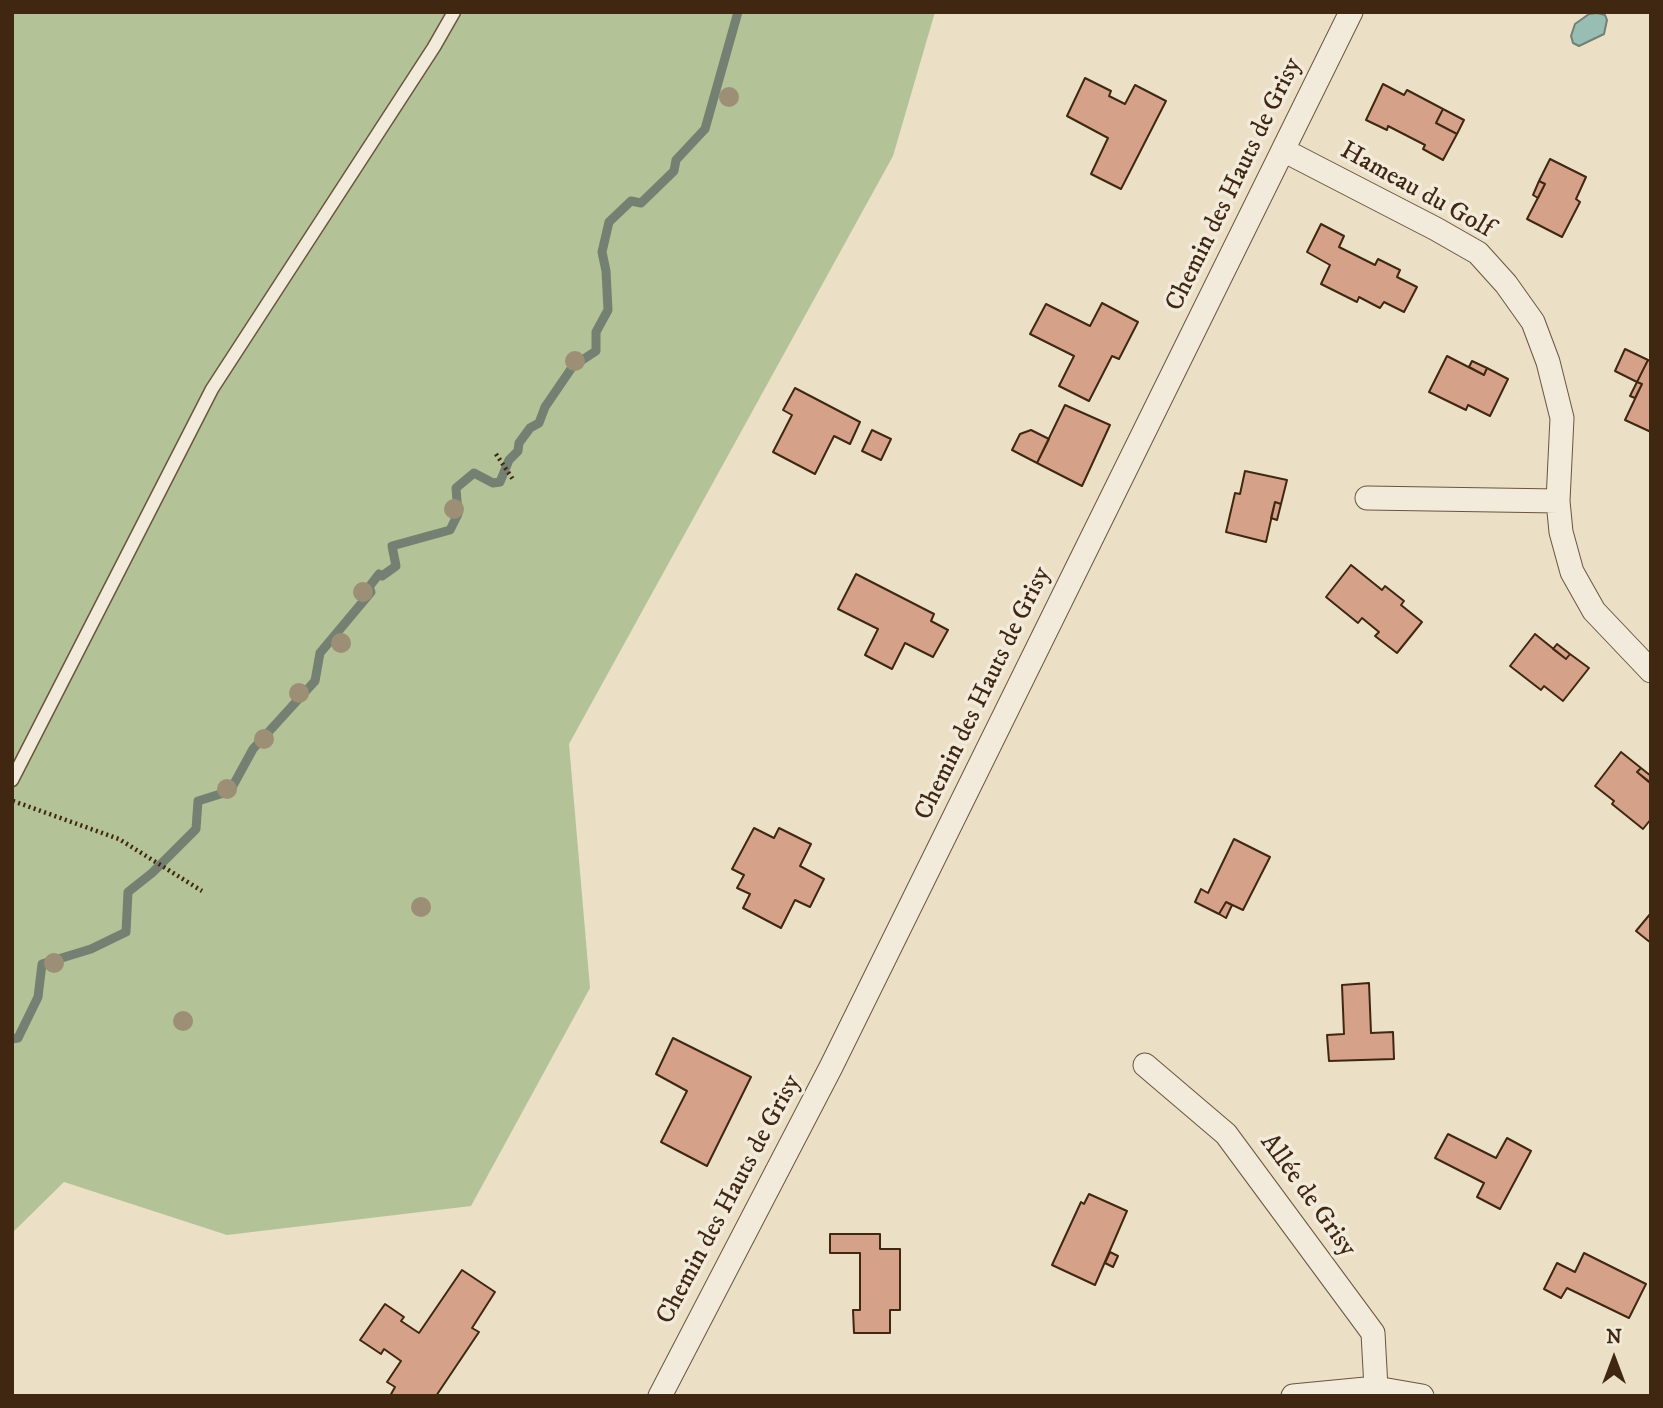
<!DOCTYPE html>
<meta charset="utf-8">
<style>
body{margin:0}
#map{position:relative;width:1663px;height:1408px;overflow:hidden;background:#ebdfc6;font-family:"IM FELL DW Pica",serif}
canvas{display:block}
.frame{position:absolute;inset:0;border:14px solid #3f2711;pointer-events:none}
.north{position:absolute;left:1579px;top:1324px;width:70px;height:70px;-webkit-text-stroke:5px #f2eada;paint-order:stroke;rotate:0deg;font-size:19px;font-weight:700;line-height:28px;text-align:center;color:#3f2711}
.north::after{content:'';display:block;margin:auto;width:24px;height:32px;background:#3f2711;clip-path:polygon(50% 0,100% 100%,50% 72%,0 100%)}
</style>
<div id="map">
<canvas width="1663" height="1408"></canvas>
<div class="frame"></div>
<div class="north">N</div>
</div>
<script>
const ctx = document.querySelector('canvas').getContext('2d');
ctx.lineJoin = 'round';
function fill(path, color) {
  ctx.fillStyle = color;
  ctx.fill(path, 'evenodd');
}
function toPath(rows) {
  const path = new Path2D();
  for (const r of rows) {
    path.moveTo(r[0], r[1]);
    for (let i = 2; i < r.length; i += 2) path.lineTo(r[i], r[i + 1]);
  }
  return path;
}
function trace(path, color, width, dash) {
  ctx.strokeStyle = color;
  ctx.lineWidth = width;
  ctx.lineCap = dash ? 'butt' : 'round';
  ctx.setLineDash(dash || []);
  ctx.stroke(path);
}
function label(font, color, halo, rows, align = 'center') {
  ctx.font = font + ' "IM FELL DW Pica",serif';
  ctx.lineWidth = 7;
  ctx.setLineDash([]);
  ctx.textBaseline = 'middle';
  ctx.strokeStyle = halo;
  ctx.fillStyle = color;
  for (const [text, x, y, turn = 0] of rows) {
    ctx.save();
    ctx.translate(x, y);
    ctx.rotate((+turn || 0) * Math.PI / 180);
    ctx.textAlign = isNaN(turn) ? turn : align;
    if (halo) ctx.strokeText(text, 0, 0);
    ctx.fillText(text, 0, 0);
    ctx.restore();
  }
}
fill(toPath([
 [12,12,935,12,893,156,569,744,590,988,471,1206,227,1235,64,1182,12,1233]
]), '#b4c297');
const water = toPath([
 [1597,13,1605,15,1607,20,1604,34,1579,46,1573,43,1571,36,1575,24,1589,14,1597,13]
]);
fill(water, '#98bdb3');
trace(water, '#748172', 2);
trace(toPath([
 [12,1039,18,1038,38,997,42,964,91,949,126,932,128,892,152,873,196,829,198,801,230,791,253,749,315,681,320,653,371,592,369,587,379,574,382,576,396,566,392,546,450,530,458,514,456,488,474,473,493,483,500,482,509,460,518,451,519,443,530,428,539,423,545,407,573,366,596,351,596,332,608,310,606,271,602,252,609,222,631,201,641,203,674,171,676,160,705,129,738,12]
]), '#748172', 9);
const building = toPath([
 [1085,78,1111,91,1109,96,1125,104,1135,85,1166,101,1121,189,1091,174,1108,138,1067,116,1085,78],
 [1383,84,1404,95,1407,90,1443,109,1436,123,1457,134,1443,160,1423,149,1425,145,1388,126,1387,130,1366,120,1383,84],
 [1443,109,1464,120,1457,134,1436,123,1443,109],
 [1550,159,1586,177,1576,199,1580,202,1562,237,1527,219,1545,184,1539,181,1550,159],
 [1539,181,1545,184,1538,198,1533,195,1539,181],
 [1321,224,1344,236,1339,247,1375,265,1378,259,1400,270,1397,277,1417,287,1404,312,1384,302,1380,308,1359,297,1357,302,1321,284,1330,265,1307,252,1321,224],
 [1102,303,1138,322,1119,359,1112,356,1089,401,1059,386,1074,356,1030,334,1046,304,1090,326,1102,303],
 [1625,349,1648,360,1637,382,1615,371,1625,349],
 [1447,356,1484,375,1487,368,1508,379,1490,416,1468,405,1466,410,1429,392,1447,356],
 [1648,360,1651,361,1651,432,1625,420,1642,384,1637,382,1648,360],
 [1472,361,1487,368,1484,375,1469,367,1472,361],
 [1637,382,1642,384,1635,398,1630,396,1637,382],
 [795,388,860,422,850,444,834,436,815,474,773,452,792,415,783,410,795,388],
 [1065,405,1110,425,1082,486,1037,463,1065,405],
 [872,430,891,439,881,460,862,451,872,430],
 [1031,430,1049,439,1037,463,1012,450,1020,434,1031,430],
 [1245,471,1287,480,1281,504,1275,502,1266,542,1226,532,1235,493,1240,494,1245,471],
 [1275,502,1281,504,1277,520,1271,518,1275,502],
 [1351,565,1382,590,1385,586,1404,601,1401,605,1422,622,1397,653,1375,636,1379,632,1362,618,1358,623,1326,597,1351,565],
 [856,574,934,614,931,621,948,630,933,657,905,643,892,669,865,655,878,629,838,609,856,574],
 [1535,634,1566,659,1570,654,1589,668,1563,701,1544,686,1541,690,1510,666,1535,634],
 [1557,644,1570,654,1566,659,1553,649,1557,644],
 [1621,752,1641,768,1637,772,1651,783,1651,819,1643,829,1612,804,1614,801,1595,786,1621,752],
 [1641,768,1651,776,1650,783,1637,772,1641,768],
 [754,828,774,838,779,828,811,844,800,866,824,879,810,907,795,900,781,928,743,908,750,894,737,888,744,875,732,869,754,828],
 [1234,839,1270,857,1243,910,1226,902,1219,914,1195,902,1201,889,1208,893,1234,839],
 [1226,902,1232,905,1226,918,1219,914,1226,902],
 [1651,913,1651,943,1636,931,1651,913],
 [1369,983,1371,1033,1393,1032,1394,1059,1329,1061,1327,1035,1344,1034,1342,985,1369,983],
 [673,1038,751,1077,707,1166,661,1142,687,1091,656,1074,673,1038],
 [1448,1134,1496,1158,1507,1138,1531,1151,1500,1209,1477,1197,1484,1183,1435,1158,1448,1134],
 [1089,1194,1127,1211,1095,1285,1052,1265,1081,1202,1084,1204,1089,1194],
 [830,1234,880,1234,880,1249,900,1249,900,1310,890,1310,890,1333,854,1333,853,1310,860,1310,860,1253,830,1253,830,1234],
 [1110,1252,1118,1256,1113,1267,1105,1263,1110,1252],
 [1584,1253,1646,1284,1629,1318,1567,1288,1561,1298,1544,1289,1557,1263,1575,1272,1584,1253],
 [462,1270,495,1292,472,1328,479,1332,436,1396,390,1396,395,1387,387,1382,401,1361,384,1349,381,1354,360,1340,385,1304,404,1317,401,1321,419,1333,462,1270]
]);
fill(building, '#d5a188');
trace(building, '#3f2711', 2);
const lane = toPath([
 [12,780,212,389,434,47,454,12]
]);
const street = toPath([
 [1283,150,1436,229,1478,253,1506,284,1533,322,1548,362,1562,418,1558,501,1561,532,1572,572,1594,611,1651,671],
 [1367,498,1558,501],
 [1145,1065,1226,1134,1373,1333,1376,1388],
 [660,1396,831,1067,1351,12],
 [1293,1396,1376,1388,1422,1396]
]);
trace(lane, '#6a553e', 15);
trace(street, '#6a553e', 25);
trace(toPath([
 [496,454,514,481],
 [13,801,119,839,202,891]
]), '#3f2711', 4.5, [2, 3.5]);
trace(lane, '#f2eada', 12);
trace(street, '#f2eada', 23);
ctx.fillStyle = '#9c8f75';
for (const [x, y] of [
 [729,97],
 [575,361],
 [454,509],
 [363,592],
 [341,643],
 [299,693],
 [264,739],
 [227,789],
 [421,907],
 [54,963],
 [183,1021]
]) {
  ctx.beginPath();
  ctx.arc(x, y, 10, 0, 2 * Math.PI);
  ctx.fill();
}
label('26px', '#3f2711', '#f2eada', [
 ["Chemin des Hauts de Grisy",1235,185,-64],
 ["Hameau du Golf",1416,191,29],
 ["Chemin des Hauts de Grisy",984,694,-64],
 ["Allée de Grisy",1307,1196,54],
 ["Chemin des Hauts de Grisy",730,1200,-62]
]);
</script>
